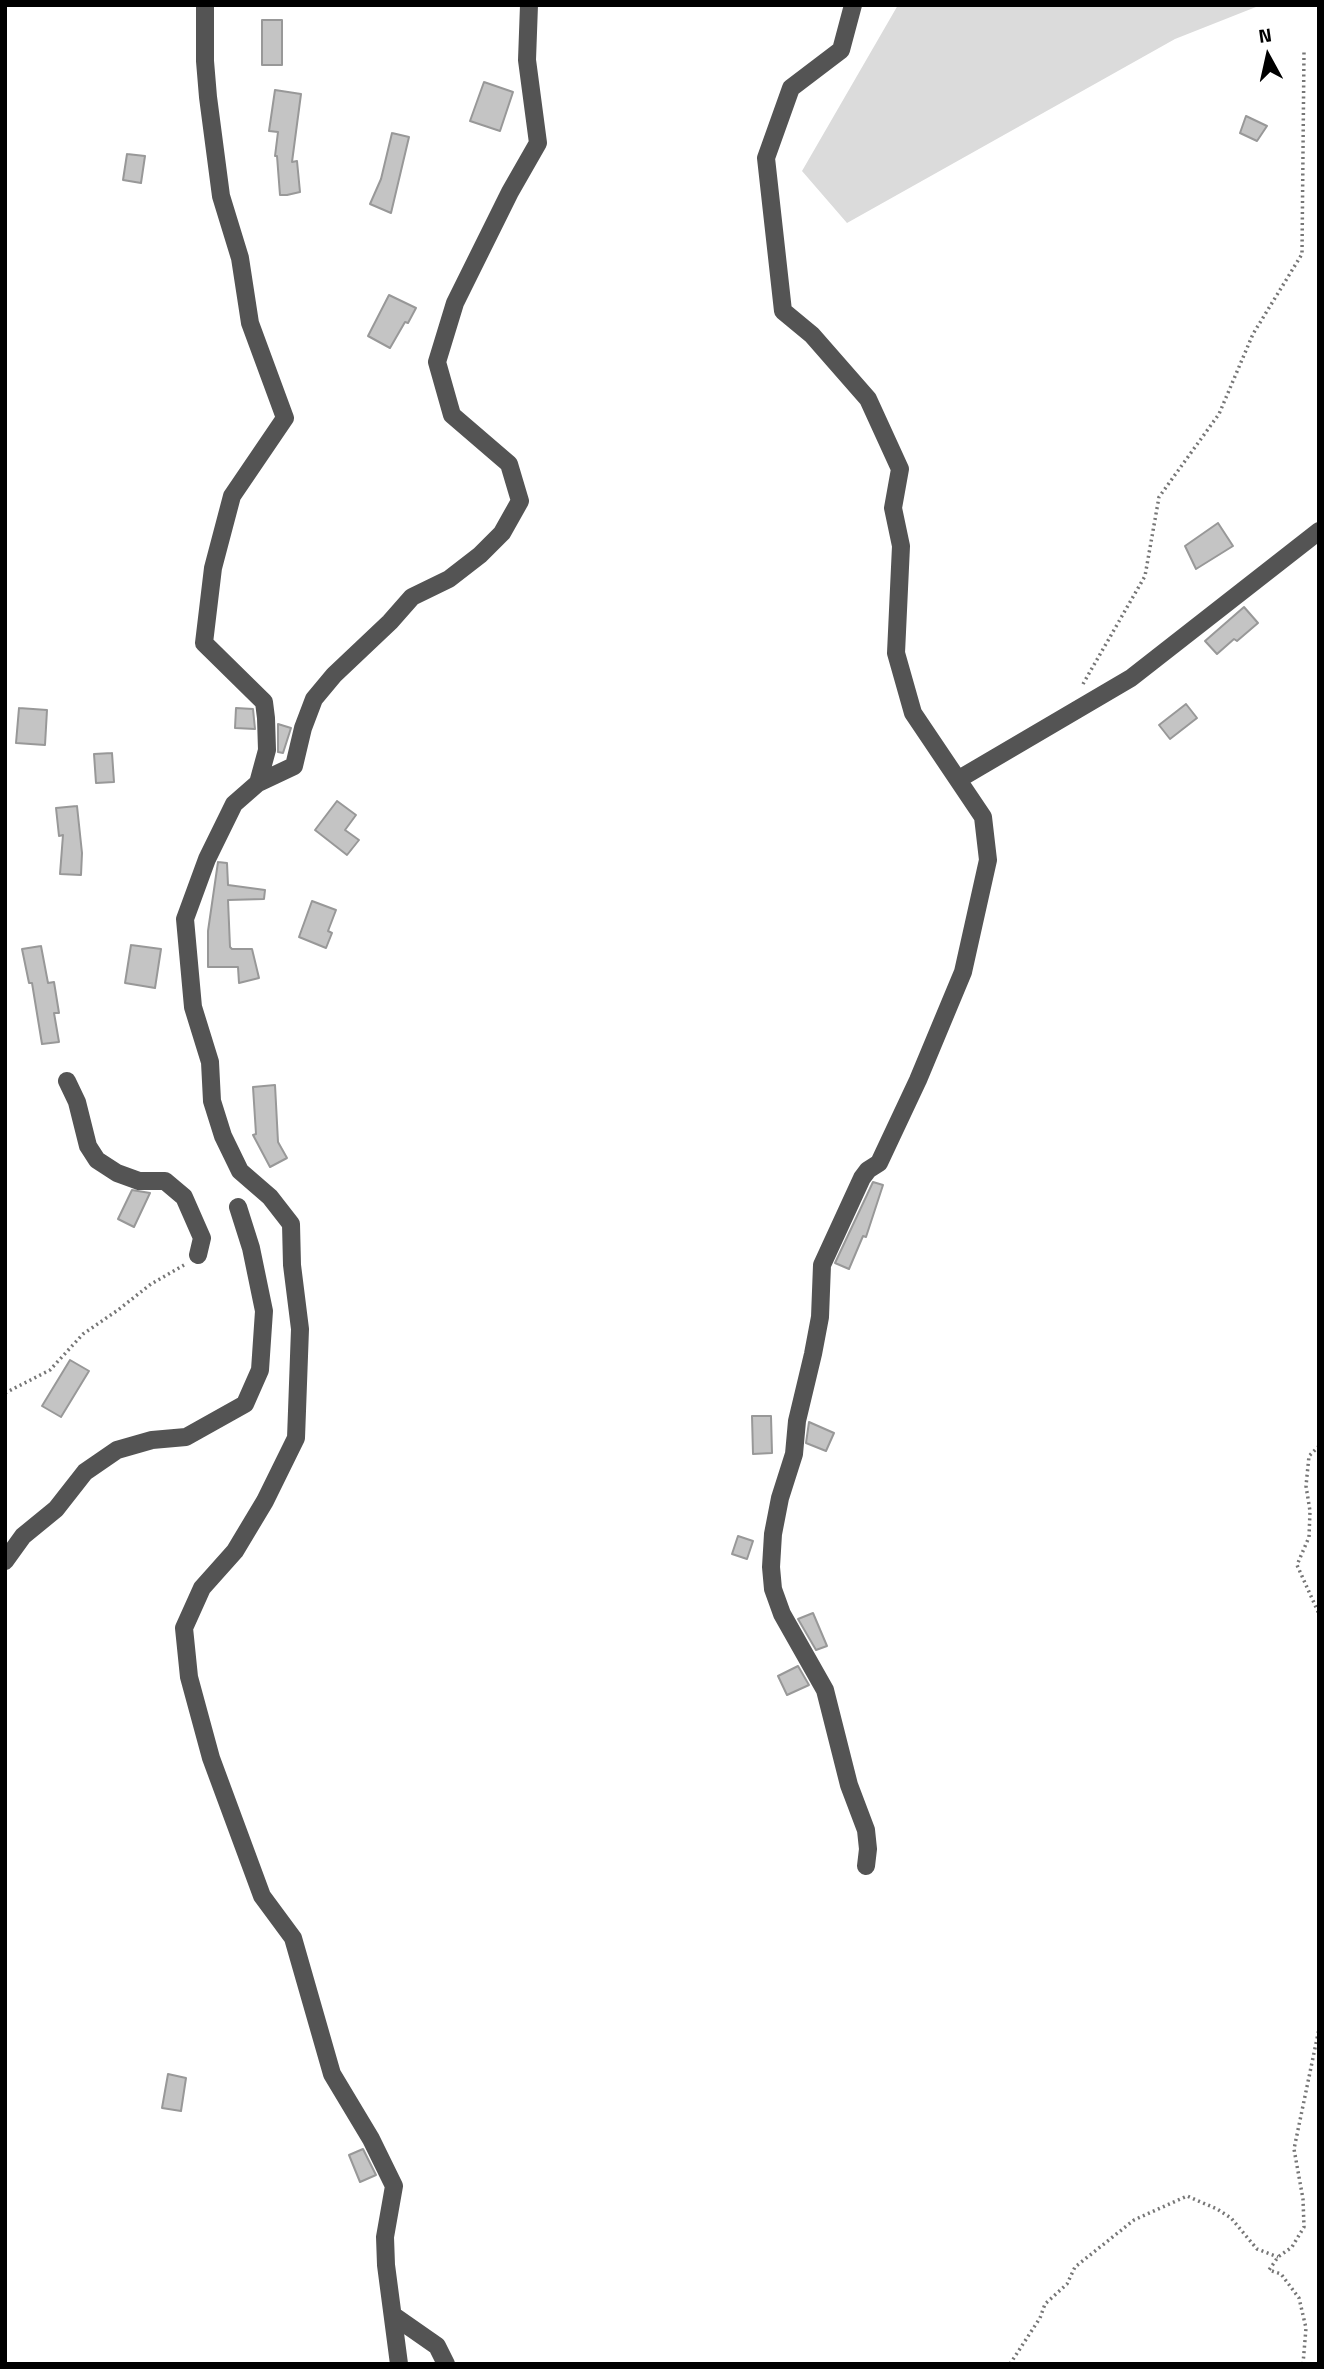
<!DOCTYPE html>
<style>
body{margin:0}
#map{position:relative;width:1324px;height:2369px;overflow:hidden;background:#fff;font-family:"Titillium Web",sans-serif}
canvas{display:block}
.frame{position:absolute;inset:0;border:7px solid #000;pointer-events:none}
.north{position:absolute;left:1233px;top:21px;width:70px;height:70px;-webkit-text-stroke:5px #fff;paint-order:stroke;rotate:352deg;font-size:19px;font-weight:700;line-height:28px;text-align:center;color:#000}
.north::after{content:'';display:block;margin:auto;width:24px;height:32px;background:#000;clip-path:polygon(50% 0,100% 100%,50% 72%,0 100%)}
</style>
<div id="map">
<canvas width="1324" height="2369"></canvas>
<div class="frame"></div>
<div class="north">N</div>
</div>
<script>
const ctx = document.querySelector('canvas').getContext('2d');
ctx.lineJoin = 'round';
function fill(path, color) {
  ctx.fillStyle = color;
  ctx.fill(path, 'evenodd');
}
function toPath(rows) {
  const path = new Path2D();
  for (const r of rows) {
    path.moveTo(r[0], r[1]);
    for (let i = 2; i < r.length; i += 2) path.lineTo(r[i], r[i + 1]);
  }
  return path;
}
function trace(path, color, width, dash) {
  ctx.strokeStyle = color;
  ctx.lineWidth = width;
  ctx.lineCap = dash ? 'butt' : 'round';
  ctx.setLineDash(dash || []);
  ctx.stroke(path);
}
fill(toPath([
 [898,5,1261,5,1175,39,847,223,802,171]
]), '#dbdbdb');
const building = toPath([
 [262,20,282,20,282,65,262,65,262,20],
 [484,82,513,92,500,131,470,121,484,82],
 [275,90,301,94,292,162,297,161,300,192,287,195,280,195,277,156,275,156,278,132,269,131,275,90],
 [1246,116,1267,126,1257,141,1240,133,1246,116],
 [392,133,409,137,391,213,370,204,381,179,392,133],
 [127,154,145,156,141,183,123,180,127,154],
 [389,295,416,308,408,323,405,322,390,348,368,336,389,295],
 [1218,523,1233,546,1196,569,1185,546,1218,523],
 [1244,607,1258,623,1237,641,1234,639,1217,654,1205,641,1244,607],
 [1186,704,1197,718,1170,739,1159,725,1186,704],
 [19,708,47,710,45,745,16,743,19,708],
 [236,708,253,709,255,729,235,728,236,708],
 [278,724,291,728,283,753,278,752,278,724],
 [112,753,114,782,96,783,94,754,112,753],
 [337,801,356,815,345,830,359,840,347,855,315,830,337,801],
 [77,806,82,853,81,875,60,874,63,835,59,836,56,808,77,806],
 [218,862,227,863,228,885,265,890,264,899,228,900,230,947,232,949,252,949,259,978,239,983,238,967,208,967,208,931,218,862],
 [312,901,336,910,328,931,332,933,326,948,299,937,312,901],
 [131,945,161,949,155,988,125,983,131,945],
 [41,946,48,983,54,982,59,1013,54,1013,59,1042,42,1044,32,983,29,983,22,949,41,946],
 [275,1085,278,1142,287,1158,270,1167,253,1135,256,1134,253,1087,275,1085],
 [873,1182,883,1185,866,1237,863,1236,849,1269,835,1263,873,1182],
 [132,1190,150,1193,134,1227,118,1219,132,1190],
 [70,1360,89,1371,61,1417,42,1406,70,1360],
 [752,1416,771,1416,772,1453,753,1454,752,1416],
 [809,1422,834,1433,826,1451,806,1443,809,1422],
 [738,1536,753,1541,747,1559,732,1554,738,1536],
 [813,1613,827,1646,816,1650,798,1619,813,1613],
 [798,1666,809,1685,787,1695,778,1676,798,1666],
 [168,2074,186,2078,181,2111,162,2108,168,2074],
 [363,2149,376,2175,360,2182,349,2155,363,2149]
]);
fill(building, '#c4c4c4');
trace(building, '#989898', 2);
trace(toPath([
 [1083,684,1145,576,1159,497,1219,414,1253,334,1302,254,1304,51],
 [5,1393,50,1370,83,1334,118,1310,151,1284,184,1265],
 [1319,1446,1309,1456,1306,1486,1310,1511,1309,1537,1297,1565,1319,1614],
 [1010,2364,1040,2318,1045,2304,1067,2284,1075,2267,1134,2220,1187,2196,1217,2209,1231,2218,1257,2249,1278,2257],
 [1303,2364,1306,2328,1299,2298,1281,2274,1269,2270,1278,2257,1292,2247,1304,2227,1303,2199,1294,2149,1319,2029]
]), '#767676', 3.5, [2, 3.5]);
trace(toPath([
 [205,5,205,61,208,97,221,196,240,258,250,323,285,418,232,496,213,568,204,643,264,702,266,718,267,750,258,783],
 [853,5,841,50,791,88,766,158,783,311,812,335,868,399,900,469,893,508,901,546,896,653,913,713,983,817,988,860,963,972,918,1080,879,1163,868,1170,862,1178,822,1265,820,1317,813,1354,797,1421,794,1454,780,1498,773,1534,771,1567,773,1589,782,1614,825,1690,849,1785,866,1830,868,1849,866,1866],
 [959,779,1131,678,1319,531],
 [67,1081,77,1102,88,1146,97,1160,117,1173,139,1181,165,1181,184,1197,202,1238,198,1255],
 [5,1561,23,1536,56,1509,85,1472,117,1450,152,1440,186,1437,245,1404,260,1370,264,1311,251,1248,238,1207],
 [394,2316,437,2346,446,2364],
 [399,2364,386,2265,385,2237,394,2186,371,2139,332,2074,293,1938,262,1896,211,1758,189,1677,184,1628,202,1588,235,1551,265,1501,296,1438,300,1329,292,1265,291,1224,270,1197,240,1171,223,1136,212,1101,210,1062,193,1007,185,919,207,859,234,804,258,783,294,766,303,728,314,699,334,675,390,622,412,597,449,579,480,555,502,533,520,501,509,464,452,415,437,362,455,303,510,192,538,143,527,60,529,5]
]), '#545454', 18);
</script>
